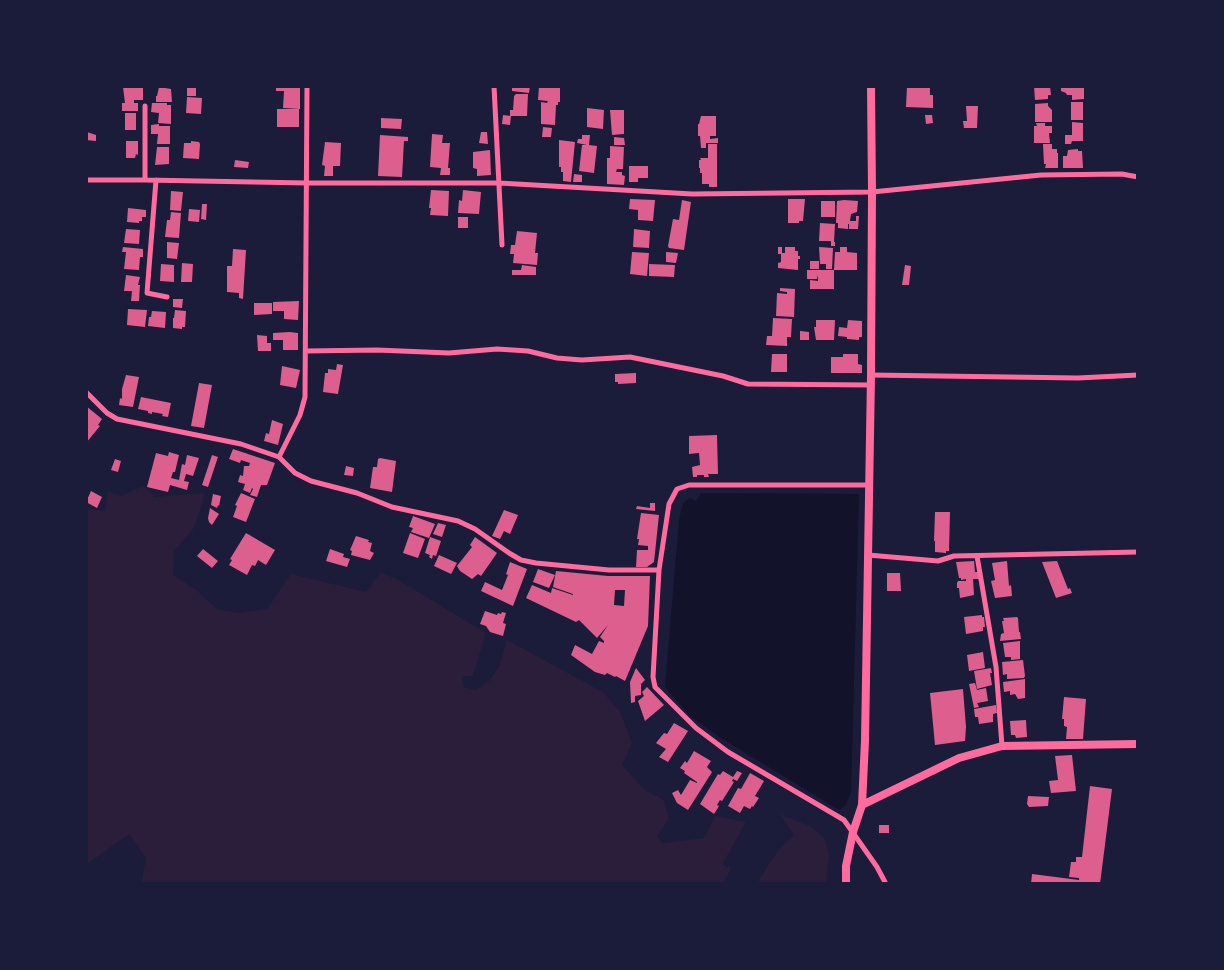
<!DOCTYPE html>
<style>
body{margin:0}
#map{position:relative;width:1224px;height:970px;overflow:hidden;background:#1b1b3a;font-family:"Fira Sans",sans-serif}
canvas{display:block}
.frame{position:absolute;inset:0;border:88px solid #1b1b3a;pointer-events:none}
</style>
<div id="map">
<canvas width="1224" height="970"></canvas>
<div class="frame"></div>
</div>
<script>
const ctx = document.querySelector('canvas').getContext('2d');
ctx.lineJoin = 'round';
function fill(path, color) {
  ctx.fillStyle = color;
  ctx.fill(path, 'evenodd');
}
function toPath(rows) {
  const path = new Path2D();
  for (const r of rows) {
    path.moveTo(r[0], r[1]);
    for (let i = 2; i < r.length; i += 2) path.lineTo(r[i], r[i + 1]);
  }
  return path;
}
function trace(path, color, width, dash) {
  ctx.strokeStyle = color;
  ctx.lineWidth = width;
  ctx.lineCap = dash ? 'butt' : 'round';
  ctx.setLineDash(dash || []);
  ctx.stroke(path);
}
fill(toPath([
 [143,486,155,497,204,493,203,502,194,528,174,551,173,575,194,588,217,609,239,613,267,609,291,574,366,592,381,572,400,581,486,633,473,676,462,676,463,687,476,690,489,681,499,667,507,640,603,692,620,712,632,743,622,765,645,790,664,800,669,819,657,836,663,843,704,838,715,816,746,822,722,865,731,868,723,884,141,884,146,858,129,834,86,865,86,509,105,511,108,491,121,496],
 [780,814,812,827,825,839,829,856,826,884,757,884,768,865,782,846,794,835]
]), '#2a1e3b');
fill(toPath([
 [701,493,859,494,851,792,846,805,839,810,721,738,690,716,665,687,679,520,683,503,690,498,696,501]
]), '#12122b');
fill(toPath([
 [187,86,196,86,196,96,187,96],
 [276,86,297,86,297,88,300,88,300,109,283,108,284,91,276,91],
 [509,86,530,86,529,93,512,91,512,88,509,88],
 [539,86,560,86,560,102,558,102,558,105,556,105,555,125,541,124,541,102,547,103,548,101,538,100],
 [907,86,930,86,930,95,933,95,933,108,906,107],
 [1034,86,1050,86,1051,95,1048,95,1048,99,1035,100],
 [1061,86,1084,86,1084,99,1072,100,1072,95,1067,95,1066,93,1061,91],
 [123,87,143,87,143,100,134,100,134,103,138,103,138,111,122,111,122,103,125,103],
 [159,87,171,89,172,102,156,102,156,96,157,96],
 [516,94,528,94,527,116,510,116,510,110,513,110,514,96],
 [187,97,202,98,201,114,186,113],
 [1071,102,1083,102,1083,120,1071,120],
 [152,103,167,103,167,105,171,105,171,124,158,123,159,113,151,112],
 [1048,103,1048,106,1052,110,1052,122,1035,122,1035,104],
 [966,106,978,106,977,128,964,128,963,121,967,121],
 [587,108,604,110,603,129,587,127],
 [277,109,299,109,299,127,277,127],
 [610,110,624,110,624,134,612,135],
 [125,113,136,113,136,130,125,130],
 [503,115,511,116,510,125,502,124],
 [925,115,932,115,933,123,926,124],
 [701,116,716,116,716,136,710,136,710,139,718,138,718,143,706,143,706,148,701,148,700,136,698,136,698,124,699,124],
 [381,118,402,119,401,129,381,128],
 [1072,122,1083,123,1083,141,1072,141,1071,144,1065,144,1065,135,1072,135],
 [1036,123,1045,123,1045,126,1052,126,1052,133,1049,133,1050,143,1034,143,1034,126,1037,126],
 [159,124,159,126,170,126,170,144,157,144,158,134,151,134,151,125],
 [543,127,552,128,551,137,542,137],
 [87,132,96,135,96,141,86,140],
 [481,132,487,132,488,144,479,143],
 [432,134,443,135,442,143,450,143,448,168,450,168,450,175,440,175,441,168,430,167],
 [380,135,408,137,408,141,404,141,402,177,378,176],
 [582,135,590,135,589,145,597,146,594,173,579,171,582,145,587,145,577,143,578,139,582,139],
 [614,137,624,138,625,145,614,145],
 [559,140,575,142,571,182,563,181,563,172,561,172,561,167,559,167],
 [126,141,138,141,138,155,136,154,135,158,126,158],
 [191,141,199,142,200,144,199,159,183,158,184,143,191,143],
 [325,142,341,143,340,166,333,166,333,176,324,176,325,166,322,165],
 [708,144,717,144,717,187,709,187,709,184,702,184,702,173,700,173,700,168,699,168,699,160,701,160,700,158,708,158],
 [1043,144,1052,144,1052,149,1057,149,1057,153,1058,153,1058,168,1045,168,1046,164,1044,164],
 [610,146,624,147,623,169,617,169,616,172,622,172,622,175,625,176,624,185,607,184,607,158,610,158],
 [157,147,169,147,169,164,155,165],
 [1078,149,1078,151,1082,151,1083,168,1063,168,1063,156,1067,156,1068,150],
 [490,150,491,175,477,176,477,169,473,168,473,152],
 [235,160,249,162,248,168,234,167],
 [629,166,648,166,648,178,638,178,638,182,629,182],
 [574,174,582,175,582,182,573,182],
 [431,190,449,191,448,216,430,215,431,208,429,208],
 [463,190,481,192,479,214,458,213,459,200,462,201],
 [171,191,183,192,181,211,170,210],
 [630,199,655,200,653,221,638,220,638,210,629,209],
 [788,199,805,199,803,221,799,221,799,223,788,223],
 [682,200,691,202,684,250,669,248,668,246,673,219,679,220],
 [844,200,858,201,857,212,851,214,850,221,856,221,856,216,859,216,858,229,849,229,849,224,848,224,848,229,838,228,838,223,836,223,837,201],
 [821,201,835,201,835,217,821,217],
 [202,204,207,204,206,220,201,219],
 [128,208,146,210,146,217,142,217,142,221,139,221,139,223,127,222],
 [189,209,200,210,199,222,188,221],
 [171,212,181,213,179,238,165,237,167,220,170,220],
 [458,217,468,217,468,228,458,228],
 [820,223,835,224,834,242,835,242,835,246,831,246,831,241,819,241],
 [126,229,140,230,139,244,124,243],
 [634,229,650,231,649,248,633,247],
 [517,231,537,233,535,253,538,253,537,265,513,263,514,254,510,254,511,245,515,245],
 [167,242,179,243,177,259,167,258],
 [123,247,143,249,143,257,140,257,139,270,124,269,126,252,122,252],
 [778,247,782,247,782,253,785,253,785,247,795,247,795,251,798,251,798,256,800,256,800,259,798,259,798,270,778,268,778,263,781,262,781,254,778,254],
 [819,247,833,248,832,269,826,269,826,264,820,264],
 [840,247,847,247,847,252,857,253,857,270,834,270,835,252,840,252],
 [233,249,246,250,243,299,239,298,239,293,227,292,227,266,232,266],
 [632,252,649,253,647,276,630,274],
 [666,252,678,253,676,263,666,262],
 [810,261,819,261,819,269,810,269],
 [182,263,193,264,192,282,181,282],
 [161,264,174,265,174,282,160,281],
 [649,264,675,265,674,277,649,276],
 [522,265,536,267,536,275,512,275,512,270,521,270],
 [905,265,911,266,909,285,902,285],
 [807,270,834,270,834,289,810,289,810,280,818,281,818,275,817,279,807,279],
 [126,275,140,277,138,285,140,285,139,301,131,301,132,291,124,291],
 [780,288,795,289,794,317,776,316,777,293,787,294,787,292,780,291],
 [173,299,183,299,182,308,173,307],
 [299,301,298,320,284,319,284,311,273,311,273,302],
 [254,303,272,303,272,314,254,315],
 [128,309,147,310,145,327,127,325],
 [175,310,186,311,185,327,182,327,182,329,173,328,173,318,174,318],
 [152,311,166,312,165,328,148,326,149,317,151,317],
 [773,318,792,319,791,337,787,337,787,346,766,345,767,336,772,336],
 [816,320,835,320,834,340,816,340,814,327,816,327],
 [848,320,862,321,862,337,859,337,859,340,847,339,847,337,838,336,839,327,847,328],
 [800,331,809,332,809,340,800,340],
 [290,332,298,333,298,350,283,350,283,340,273,340,273,333],
 [257,335,267,336,267,343,271,343,271,351,258,351],
 [772,354,787,354,787,372,771,372],
 [843,354,858,354,858,364,862,365,862,373,831,373,831,357,843,357],
 [337,364,343,365,338,394,323,392,325,373,328,373,328,369,336,370],
 [282,366,300,370,296,388,280,385],
 [636,373,636,383,618,384,618,382,615,382,615,374],
 [126,375,139,377,133,407,119,405,120,398,122,399,122,389],
 [199,383,212,385,204,428,191,426],
 [141,397,171,403,168,417,162,416,163,414,152,412,152,414,148,413,148,411,138,409],
 [86,406,102,419,98,425,100,426,86,443],
 [272,420,283,424,278,445,264,441,266,433,269,434],
 [717,435,718,474,708,474,709,477,704,477,704,475,697,475,697,477,693,477,692,467,700,465,699,453,689,454,689,436],
 [233,449,275,463,267,485,261,485,257,497,250,495,253,489,252,488,250,493,243,490,245,484,238,482,240,475,243,476,244,466,249,466,250,463,241,460,240,463,229,459],
 [169,452,179,455,175,472,173,472,171,478,179,480,182,464,185,465,187,455,199,458,193,476,186,474,184,481,189,482,187,490,170,485,168,492,147,487,156,453,168,456],
 [212,455,218,457,208,487,202,485],
 [380,458,396,461,392,492,370,488,373,467,377,467,378,459],
 [115,459,121,461,118,472,111,470],
 [346,466,354,468,353,476,344,475],
 [91,491,102,497,97,508,86,502],
 [241,493,255,499,246,522,233,517,237,506,235,505],
 [213,494,221,496,219,506,218,505,217,508,211,505],
 [650,503,655,503,655,511,636,509,637,506,650,508],
 [210,508,219,514,212,525,209,522,208,518],
 [504,510,518,515,510,534,504,531,500,539,492,536],
 [935,512,950,512,949,551,946,551,946,553,935,552,935,541,934,541],
 [641,513,659,515,654,562,647,567,636,567,637,550,648,550,648,546,638,545,639,539,637,539],
 [413,516,435,524,429,538,411,532,413,528,409,527],
 [438,523,446,525,442,537,433,534],
 [246,533,275,550,266,565,258,560,255,566,252,565,247,575,229,565,232,560,230,559],
 [410,533,425,539,418,558,403,553],
 [356,536,369,540,368,542,372,543,370,551,374,553,370,560,351,555,352,551,350,550],
 [430,537,441,541,436,556,433,555,432,559,429,557,430,555,425,553],
 [475,537,497,553,481,576,478,574,472,579,460,571,457,566,472,547,470,545],
 [203,549,218,561,212,568,197,556],
 [330,549,344,554,343,557,350,559,347,567,326,561],
 [439,555,457,563,451,574,434,566],
 [974,561,975,572,978,572,979,579,973,579,974,595,960,598,959,588,957,588,957,583,958,581,966,581,966,579,961,580,961,578,959,578,956,562],
 [1007,561,1009,586,1011,585,1012,596,995,598,991,581,995,580,992,563],
 [1057,561,1068,589,1070,588,1072,593,1056,598,1042,562],
 [510,562,527,569,513,606,481,591,485,582,502,590,508,575,506,574],
 [538,569,555,575,549,588,533,582],
 [556,571,608,576,650,576,648,626,625,681,616,676,615,677,607,673,605,675,595,672,571,655,575,645,592,654,599,641,604,643,604,641,600,637,608,625,597,638,579,620,576,622,526,598,532,585,551,593,552,588,573,595,573,594,553,587],
 [615,590,625,590,624,606,614,605],
 [887,573,900,573,901,591,887,591],
 [485,611,497,615,498,613,501,614,502,612,506,613,503,623,506,624,503,636,490,632,486,626,480,624],
 [982,615,982,617,984,617,985,627,983,627,983,631,966,634,964,617],
 [1017,617,1018,618,1019,632,1020,632,1021,639,1000,641,1001,634,1004,633,1002,621,1004,621,1003,618],
 [1020,641,1020,659,1011,660,1011,657,1005,657,1003,643],
 [983,652,985,668,969,671,967,655],
 [1023,660,1025,676,1024,678,1007,679,1007,674,1003,675,1002,662],
 [636,668,645,680,641,684,641,695,635,696,635,702,631,703,630,682],
 [991,668,992,673,990,673,992,685,977,689,974,671],
 [1025,679,1025,698,1018,699,1015,694,1010,695,1010,691,1004,692,1003,682],
 [975,683,977,690,986,688,988,701,977,703,979,707,974,708,969,684],
 [647,687,664,705,645,721,638,701,644,696,642,692],
 [963,689,966,727,965,741,935,745,930,693],
 [1064,697,1086,699,1083,739,1066,739,1067,727,1064,726,1064,719,1062,719],
 [996,705,997,713,993,714,993,722,979,724,978,717,975,717,974,709],
 [1026,720,1027,737,1016,738,1015,735,1011,735,1010,721],
 [674,723,688,731,668,762,659,757,666,749,656,743,664,733,667,734],
 [694,751,711,761,707,767,712,772,688,810,677,803,672,793,678,790,681,795,690,780,697,783,697,782,684,773,685,771,680,768,685,761,687,763],
 [1072,755,1076,791,1051,793,1049,781,1058,780,1055,756],
 [723,771,733,777,737,771,742,773,737,781,733,779,732,781,734,782,722,801,720,800,717,805,719,806,714,814,700,804,718,774,720,775],
 [750,773,764,781,755,796,759,798,753,807,752,806,750,809,744,806,740,813,728,806,738,788,741,789],
 [1090,786,1112,789,1100,884,1031,884,1032,874,1079,880,1079,878,1069,877,1071,862,1076,862,1076,857,1082,857],
 [1028,796,1049,797,1048,806,1029,807,1027,804],
 [879,825,889,825,889,833,879,833]
]), '#dd5f8e');
trace(toPath([
 [494,86,502,245],
 [86,180,145,180,307,183,499,183,692,194,872,192,1041,175,1122,174,1138,177],
 [145,180,145,106],
 [156,180,147,293,167,297],
 [306,351,377,350,449,353,497,349,528,351,557,358,582,360,630,357,723,376,748,384,871,385],
 [871,375,1078,378,1138,375],
 [86,392,107,413,117,419,241,444,279,457,295,473,311,481,357,493,392,507,458,521,475,529,509,553,521,560,536,563,609,570,659,570],
 [279,457,300,415,305,397,307,86],
 [869,485,689,485,677,489,669,504,659,570,653,677,655,687,696,728,728,752,844,820,877,867,886,884],
 [868,555,938,561,954,556,1138,552],
 [977,556,996,667,1002,746]
]), '#ff6b9d', 5);
trace(toPath([
 [862,805,959,758,1002,746,1138,744],
 [846,884,846,866,853,832,862,805,865,741,871,375,872,192,871,86]
]), '#ff6b9d', 8);
</script>
